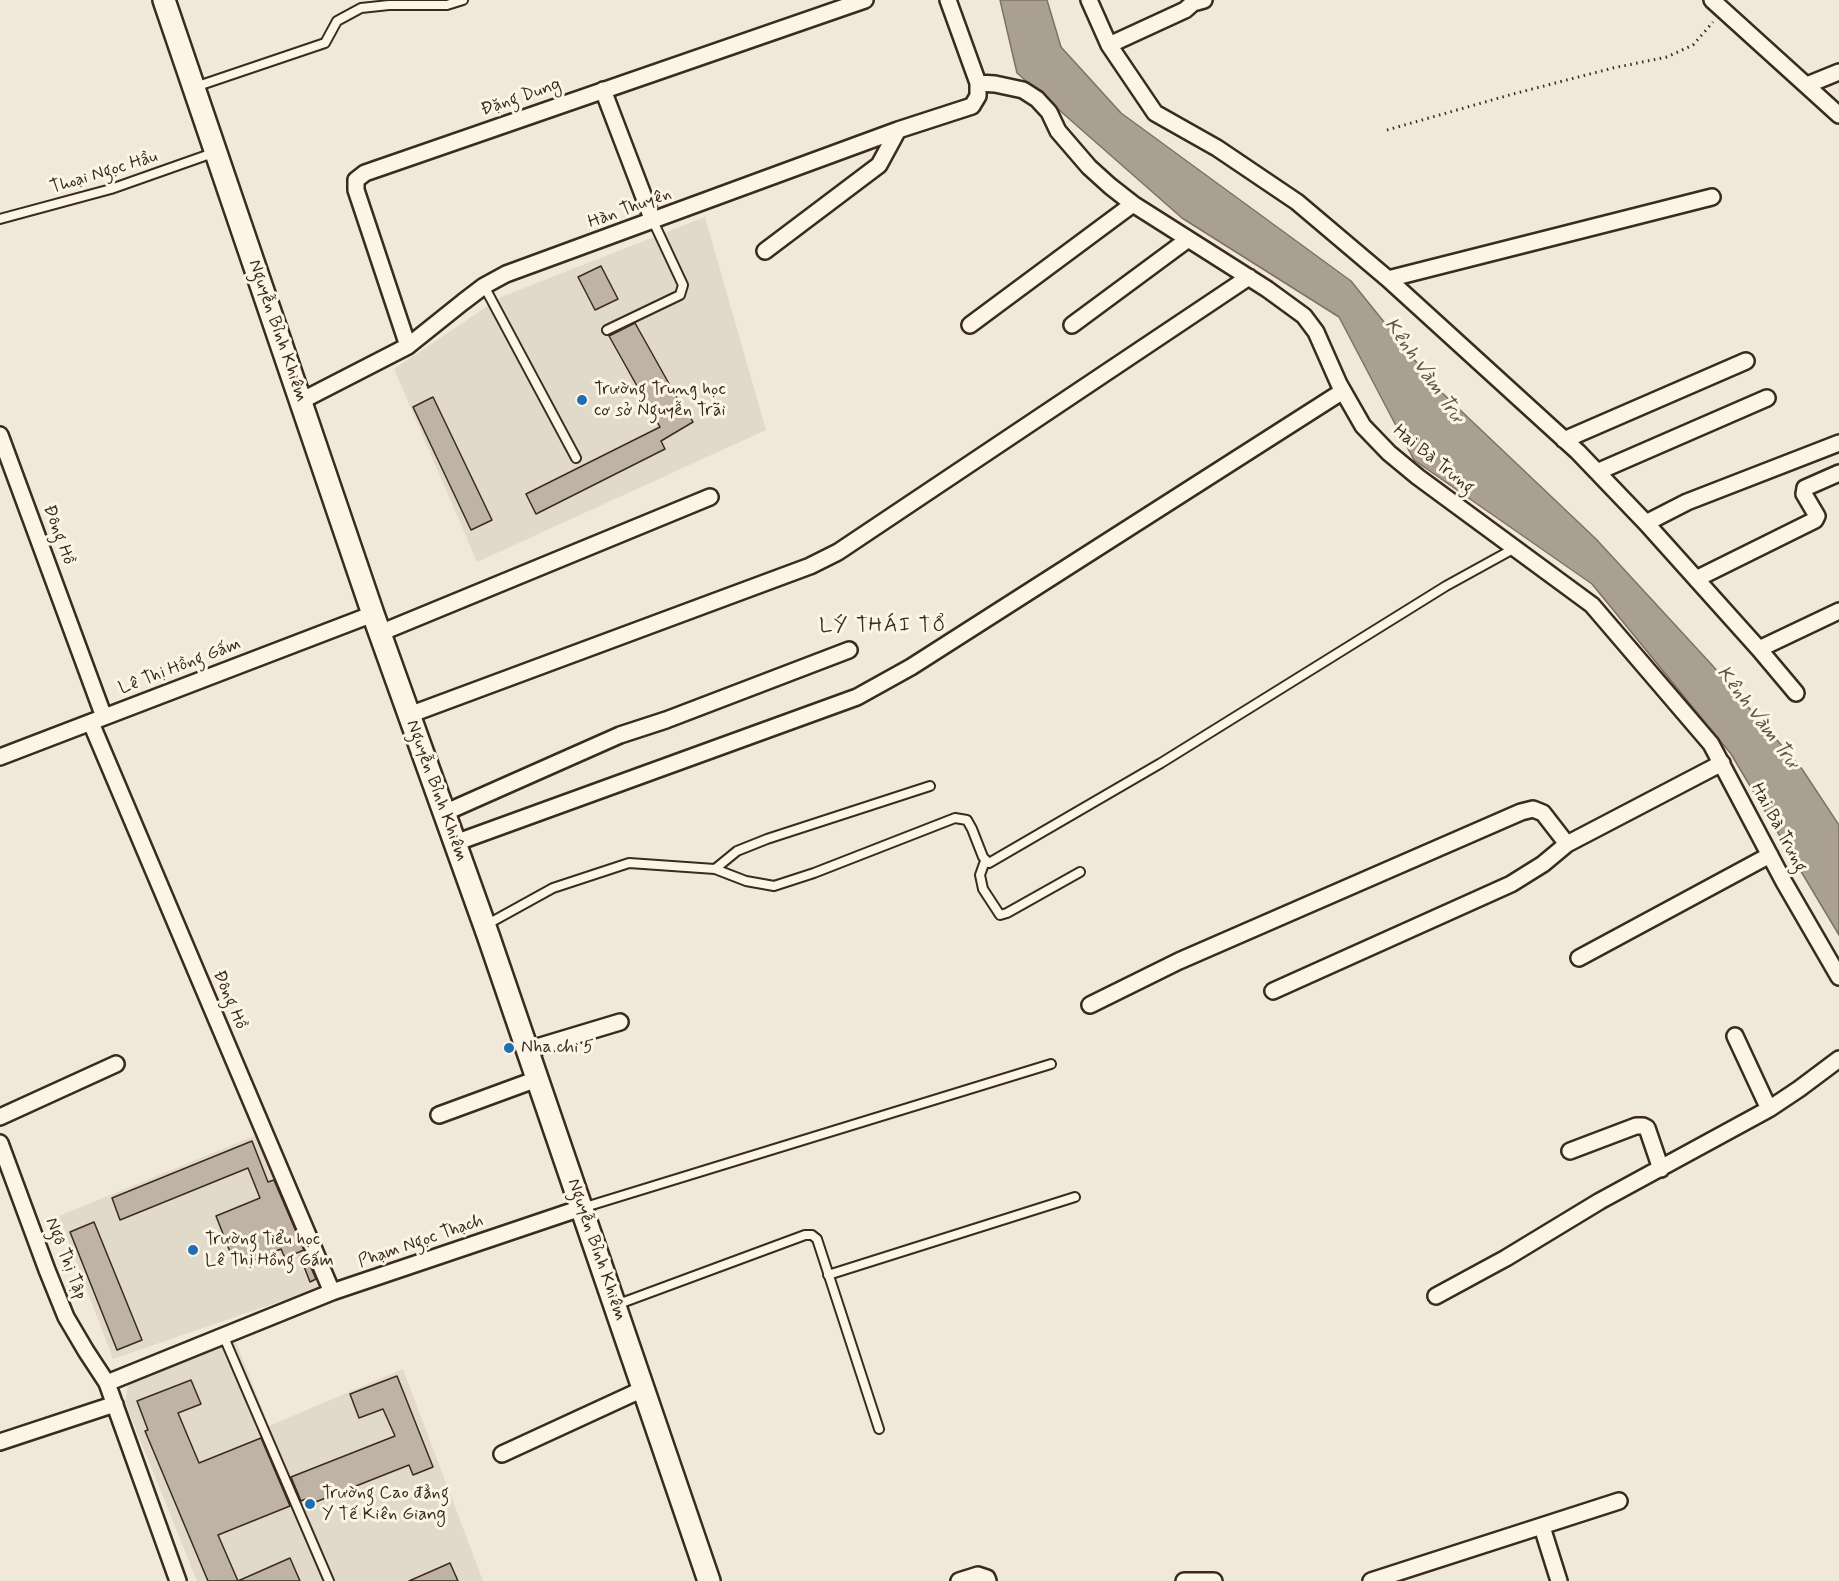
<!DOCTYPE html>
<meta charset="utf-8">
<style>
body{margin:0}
canvas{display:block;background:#f0e9d9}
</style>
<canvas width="1839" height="1581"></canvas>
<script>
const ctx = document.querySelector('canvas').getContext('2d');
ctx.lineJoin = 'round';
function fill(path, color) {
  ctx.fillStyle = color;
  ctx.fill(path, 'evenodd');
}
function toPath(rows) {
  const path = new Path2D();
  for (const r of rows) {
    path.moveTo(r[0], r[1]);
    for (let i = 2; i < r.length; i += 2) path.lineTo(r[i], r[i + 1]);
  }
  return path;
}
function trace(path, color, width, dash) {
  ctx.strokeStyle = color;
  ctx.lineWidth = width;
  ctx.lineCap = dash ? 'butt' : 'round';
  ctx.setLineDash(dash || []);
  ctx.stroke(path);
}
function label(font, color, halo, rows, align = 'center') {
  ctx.font = font + ' Mynerve,sans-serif';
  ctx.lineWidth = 6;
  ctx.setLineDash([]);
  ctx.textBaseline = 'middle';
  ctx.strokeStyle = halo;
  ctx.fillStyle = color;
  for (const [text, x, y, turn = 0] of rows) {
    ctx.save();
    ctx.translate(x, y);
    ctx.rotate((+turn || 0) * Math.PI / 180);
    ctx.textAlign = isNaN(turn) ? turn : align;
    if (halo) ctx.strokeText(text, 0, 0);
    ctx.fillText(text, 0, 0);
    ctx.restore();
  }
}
fill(toPath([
 [705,217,766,430,477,562,394,369,501,297],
 [264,1132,328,1285,113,1359,59,1216],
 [236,1342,269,1426,403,1369,483,1581,197,1581,125,1402,128,1384]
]), '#e1d9c9');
const water = toPath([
 [1000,0,1047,0,1061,47,1121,113,1351,281,1438,389,1596,539,1712,665,1802,769,1839,825,1839,935,1731,754,1592,584,1414,460,1339,317,1182,218,1017,73,1000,0]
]);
fill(water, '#aaa091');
trace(water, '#7e7163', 1.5);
const building = toPath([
 [601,266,618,299,595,310,578,277,601,266],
 [635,323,686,414,688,413,693,422,661,441,665,449,536,514,526,494,660,427,609,336,635,323],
 [433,397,492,520,471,530,413,407,433,397],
 [252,1141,268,1182,274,1180,304,1250,285,1258,281,1249,236,1267,216,1216,260,1198,248,1168,120,1220,112,1198,252,1141],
 [94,1222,142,1340,117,1350,70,1232,94,1222],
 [305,1254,316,1279,310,1282,300,1256,305,1254],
 [397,1376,433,1467,413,1475,409,1465,308,1505,306,1499,301,1501,291,1477,395,1436,383,1409,359,1418,350,1394,397,1376],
 [191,1380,201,1404,178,1413,199,1463,261,1438,290,1506,218,1535,238,1581,290,1558,300,1581,208,1581,145,1431,148,1430,137,1401,191,1380],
 [450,1563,458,1581,409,1581,450,1563]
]);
fill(building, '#beb3a4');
trace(building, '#3b2a1e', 1.5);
const lane = toPath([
 [195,87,325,43,337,21,361,8,389,5,447,5,463,0],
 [0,219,111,189,213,153],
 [484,286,576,458],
 [607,330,680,295,683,285,653,221],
 [985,861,980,875,983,889,1000,915,1007,913,1080,872],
 [715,869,737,851,767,839,930,786],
 [486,925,553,888,629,863,715,869,746,881,774,886,814,873,955,818,967,820,972,829,983,857,989,863,1161,763,1446,586,1515,548],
 [582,1208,1051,1064],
 [828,1275,1075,1197],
 [616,1305,805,1235,812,1235,817,1239,879,1429],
 [223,1335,329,1581]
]);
const street = toPath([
 [1089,0,1109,45,1155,113,1217,148,1297,202,1388,279,1578,452,1646,523,1759,649,1796,693],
 [1712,0,1839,115],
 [1109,45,1185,10,1193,3,1204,0],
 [978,83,995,84,1023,90,1037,99,1049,112,1058,131,1089,167,1110,186,1133,204,1267,289,1304,316,1316,332,1339,384,1363,426,1389,453,1418,477,1592,605,1711,744,1784,882,1839,977],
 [1807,85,1839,72],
 [603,90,653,221],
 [765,251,879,165,898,130],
 [1388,279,1712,197],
 [970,325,1133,204],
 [1072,325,1187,240],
 [408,346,356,190,356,180,365,173,865,0],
 [301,401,408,346,463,302,484,286,506,274,898,130,972,106,978,96,978,83,948,0],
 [0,435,104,717],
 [1564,440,1746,361],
 [1597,472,1767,398],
 [1646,523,1687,502,1839,443],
 [1696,579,1815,520,1817,516,1804,494,1805,488,1839,473],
 [380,633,710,497],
 [1759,649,1839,611],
 [409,715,810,566,838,552,1249,277],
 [91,723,332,1292],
 [0,757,373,614],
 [444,813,620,735,666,720,849,650],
 [455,843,857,697,911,667,1343,391],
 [1579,958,1770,855],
 [1273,991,1511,884,1543,864,1567,844,1722,763],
 [1090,1005,1179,961,1521,812,1533,809,1543,813,1567,844],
 [1735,1036,1769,1109],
 [527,1050,620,1022],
 [439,1115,537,1079],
 [0,1117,116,1064],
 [0,1143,47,1270,66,1317,86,1351,107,1383,178,1581],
 [1570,1151,1636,1126,1643,1126,1647,1128,1661,1169],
 [1436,1296,1506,1258,1600,1201,1769,1109,1799,1089,1839,1059],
 [107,1383,332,1292,581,1208],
 [0,1442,115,1404],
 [502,1454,643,1389],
 [1542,1527,1559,1581],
 [959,1581,978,1575,987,1578,988,1581],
 [1184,1581,1214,1581],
 [1371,1581,1619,1501]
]);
const secondary = toPath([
 [164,0,373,614,488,935,709,1581]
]);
trace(lane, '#3b2a1e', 12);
trace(street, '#3b2a1e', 20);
trace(secondary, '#3b2a1e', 26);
trace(toPath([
 [1387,130,1513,94,1613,68,1667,57,1693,45,1713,22]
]), '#3b2a1e', 3, [1.5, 4.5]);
trace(lane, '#fcf5e5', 8);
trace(street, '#fcf5e5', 15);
trace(secondary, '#fcf5e5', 21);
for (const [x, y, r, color] of [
 [582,400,6,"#1f6fb2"],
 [509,1048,6,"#1f6fb2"],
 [193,1250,6,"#1f6fb2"],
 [310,1504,6,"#1f6fb2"]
]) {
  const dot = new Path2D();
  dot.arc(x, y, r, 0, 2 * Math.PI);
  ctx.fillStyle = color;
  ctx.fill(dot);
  trace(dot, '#fcf5e5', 2);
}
label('18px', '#3b2a1e', '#fcf5e5', [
 ["Đặng Dung",521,98,-19],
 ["Thoại Ngọc Hầu",104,173,-17],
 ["Hàn Thuyên",630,209,-20],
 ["Nguyễn Bỉnh Khiêm",277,331,71],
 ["Hai Bà Trưng",1433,460,39],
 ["Đông Hồ",58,535,70],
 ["Lê Thị Hồng Gấm",180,667,-21],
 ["Nguyễn Bỉnh Khiêm",436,791,70],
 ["Hai Bà Trưng",1778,828,62],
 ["Đông Hồ",229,1000,67],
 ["Phạm Ngọc Thạch",421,1242,-19],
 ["Nguyễn Bỉnh Khiêm",596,1250,71],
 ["Ngô Thị Tập",65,1259,69]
]);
label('18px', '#3b2a1e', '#fcf5e5', [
 ["Trường Trung học",594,390],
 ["cơ sở Nguyễn Trãi",594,411],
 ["Nha chi 5",521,1048],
 ["Trường Tiểu học",205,1240],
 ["Lê Thị Hồng Gấm",205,1261],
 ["Trường Cao đẳng",322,1494],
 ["Y Tế Kiên Giang",322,1515]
], 'left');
label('italic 20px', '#625346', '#fcf5e5', [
 ["Kênh Vàm Trư",1423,371,55],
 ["Kênh Vàm Trư",1757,718,53]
]);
ctx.letterSpacing = '1.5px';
label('21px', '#3b2a1e', '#fcf5e5', [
 ["LÝ THÁI TỔ",883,627]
]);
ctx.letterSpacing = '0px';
</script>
